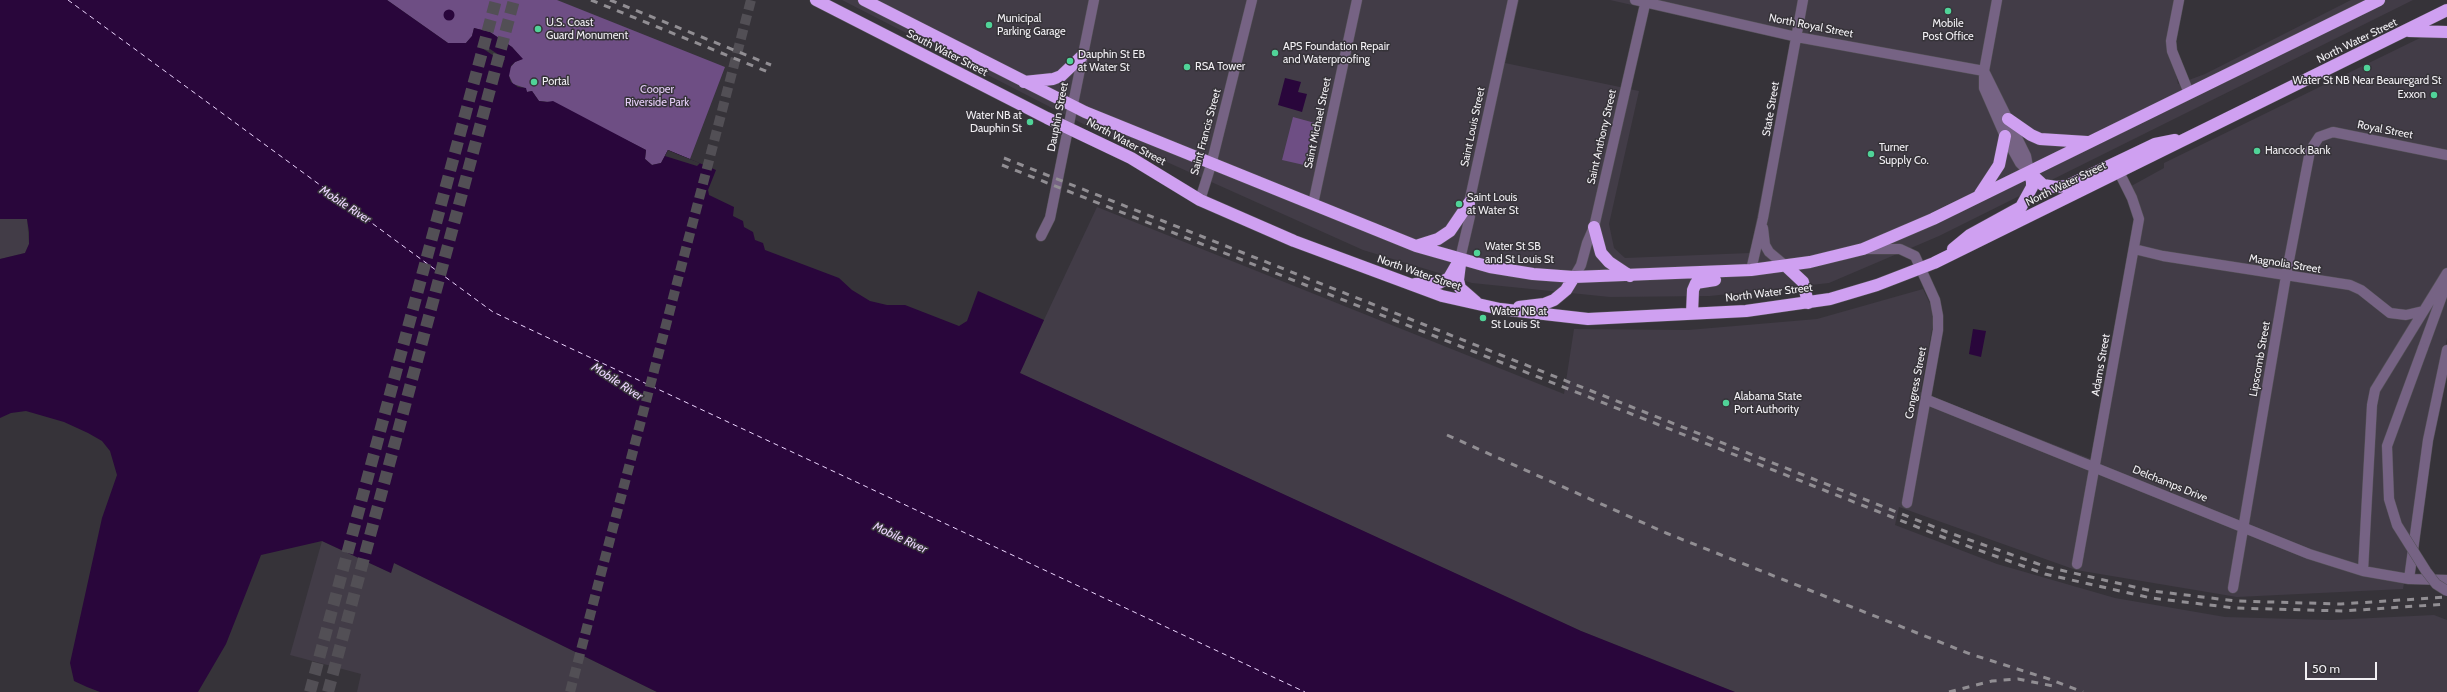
<!DOCTYPE html>
<style>
body{margin:0}
#map{position:relative;width:2447px;height:692px;overflow:hidden;background:#363339;font-family:Cabin,sans-serif}
canvas{display:block}
.scale{position:absolute;left:2305px;top:662px;width:72px;height:18px;box-sizing:border-box;border:2px solid #f2f0f4;border-top:0;padding-left:5px;font-size:12px;line-height:14px;white-space:nowrap;color:#f2f0f4;-webkit-text-stroke:3px #363339;paint-order:stroke}
</style>
<div id="map">
<canvas width="2447" height="692"></canvas>
<div class="scale">50 m</div>
</div>
<script>
const ctx = document.querySelector('canvas').getContext('2d');
ctx.lineJoin = 'round';
function fill(path, color) {
  ctx.fillStyle = color;
  ctx.fill(path, 'evenodd');
}
function toPath(rows) {
  const path = new Path2D();
  for (const r of rows) {
    if (r.length === 3) {
      path.moveTo(r[0] + r[2], r[1]);
      path.arc(r[0], r[1], r[2], 0, 2 * Math.PI);
      continue;
    }
    path.moveTo(r[0], r[1]);
    for (let i = 2; i < r.length; i += 2) path.lineTo(r[i], r[i + 1]);
  }
  return path;
}
function trace(path, color, width, dash) {
  ctx.strokeStyle = color;
  ctx.lineWidth = width;
  ctx.lineCap = dash ? 'butt' : 'round';
  ctx.setLineDash(dash || []);
  ctx.stroke(path);
}
function label(font, color, halo, rows, align = 'center') {
  ctx.font = font + ' Cabin,sans-serif';
  ctx.lineWidth = 3;
  ctx.setLineDash([]);
  ctx.textBaseline = 'middle';
  ctx.strokeStyle = halo;
  ctx.fillStyle = color;
  for (const [text, x, y, turn = 0] of rows) {
    ctx.save();
    ctx.translate(x, y);
    ctx.rotate((+turn || 0) * Math.PI / 180);
    ctx.textAlign = isNaN(turn) ? turn : align;
    if (halo) ctx.strokeText(text, 0, 0);
    ctx.fillText(text, 0, 0);
    ctx.restore();
  }
}
fill(toPath([
 [842,0,1519,0,1505,63,1639,91,1609,224,1614,248,1625,258,1750,253,1791,41,1610,0,2176,0,2175,68,2178,84,2205,74,2351,0,2413,0,1939,236,1829,283,1710,296,1610,297,1472,283,1363,250,1091,128],
 [2422,37,2447,37,2447,338,2403,589,2237,597,2076,570,1899,507,1895,525,1997,564,2115,598,2225,617,2331,620,2434,615,2447,620,2447,692,1735,692,1581,631,1019,373,1097,207,1564,394,1574,329,1688,330,1817,319,1923,289,1935,314,1920,392,2091,459,2135,218,2124,190,2164,168,2164,163],
 [0,219,27,219,29,244,25,253,0,259],
 [322,541,391,573,394,563,657,692,357,692,361,674,290,655]
]), '#423c47');
fill(toPath([
 [387,0,557,0,725,67,690,159,668,150,661,163,652,165,645,159,646,150,550,102,539,101,532,91,527,92,525,88,513,84,509,76,509,69,515,62,522,59,512,47,490,32,474,28,472,36,466,43,448,43],
 [1293,117,1315,123,1304,165,1282,160]
]), '#6e4e84');
fill(toPath([
 [0,0,387,0,448,43,466,43,472,36,474,28,490,32,512,47,523,59,515,62,511,66,509,76,511,82,518,87,526,88,527,92,532,91,539,101,547,102,553,101,646,150,645,159,652,165,661,163,668,150,716,170,708,190,709,195,734,207,733,216,743,221,744,227,753,232,755,240,763,243,765,250,839,278,852,290,870,301,887,305,905,305,959,326,967,321,978,291,1044,320,1020,373,1581,631,1735,692,657,692,394,563,391,573,322,541,261,555,226,644,198,692,100,692,87,687,74,681,70,663,102,518,117,475,110,451,102,441,88,433,64,422,26,411,11,413,0,418,0,259,25,253,29,244,29,232,27,219,0,219],
 [449,15,5.5],
 [1285,78,1301,82,1298,92,1307,94,1302,112,1278,105],
 [1973,329,1986,331,1981,357,1969,354]
]), '#29063b');
fill(toPath([
 [481,43,505,59,503,62,479,46],
 [668,150,677,154,700,163,697,166,665,156]
]), '#363339');
trace(toPath([
 [68,0,493,312,1305,692]
]), '#ecd5fe', 1, [5, 4]);
trace(toPath([
 [570,692,751,0]
]), '#524f55', 10, [10, 5]);
trace(toPath([
 [310,692,496,0],
 [328,692,514,0]
]), '#524f55', 12, [12, 6]);
const minor = toPath([
 [1635,0,1797,37,1984,71],
 [1997,0,1984,71,1984,88,2005,136,2020,163,2029,172],
 [2179,0,2171,41,2172,51,2189,93],
 [1984,71,2026,156,2029,172],
 [1200,200,1211,165,1252,0],
 [1313,204,1357,0],
 [1763,228,1765,245,1769,252,1787,267],
 [1041,236,1050,218,1094,0],
 [1867,249,1900,249,1915,256,1935,300,1938,316,1938,330,1907,503],
 [2134,249,2163,256,2350,285,2361,290,2390,313,2406,315,2423,311],
 [1460,259,1470,216,1469,203,1513,0],
 [1751,270,1763,218,1803,0],
 [1574,277,1581,265,1587,243,1594,227,1646,0],
 [2423,348,2446,285],
 [1925,399,2309,554,2363,571,2409,579,2447,580],
 [2077,564,2139,219,2132,198,2119,172],
 [2363,571,2372,405,2375,390,2447,273],
 [2409,579,2428,440,2447,350],
 [2233,588,2286,276,2310,151,2319,137,2333,132,2447,155]
]);
const highway = toPath([
 [816,0,1047,118,1131,158,1200,200,1294,241,1442,296,1500,309,1588,319,1746,311,1830,299,1877,285,1934,263,2447,10],
 [864,0,1085,112,1416,246,1490,267,1533,274,1574,277,1751,270,1810,262,1863,249,1933,219,2379,0],
 [2409,31,2447,32],
 [1024,82,1053,79,1061,76,1082,56],
 [2008,119,2031,135,2040,139,2087,142],
 [2029,172,2043,185,2056,187,2067,186,2155,144,2175,140],
 [1980,194,1999,165,2005,136],
 [1594,227,1601,253,1609,262,1630,276],
 [1416,246,1438,239,1450,231,1469,203],
 [1953,249,1970,235,2021,207,2032,187,2032,181,2029,172],
 [1460,264,1458,280,1460,288,1476,302],
 [1787,267,1803,282,1808,303],
 [1415,284,1439,283,1449,278,1460,259],
 [1519,307,1544,304,1554,300,1566,290,1574,277],
 [1692,313,1693,290,1696,283,1715,280]
]);
trace(minor, '#545157', 11);
trace(highway, '#545157', 13);
trace(minor, '#766384', 10);
trace(highway, '#cfa0f1', 12);
trace(toPath([
 [591,0,768,72],
 [610,0,771,65],
 [1004,158,1947,532,2047,567,2152,591,2236,601,2341,604,2447,597],
 [1002,165,1945,538,2045,574,2151,598,2235,608,2343,611,2447,604],
 [1447,435,1666,533,1970,654,2049,679,2083,692],
 [1949,692,1992,681,2018,679,2053,686]
]), '#918e93', 3, [7, 7]);
const minorBridge = toPath([
 [2423,348,2387,446,2389,499,2397,525,2426,571,2436,584,2447,591]
]);
trace(minorBridge, '#545157', 11, []);
trace(minorBridge, '#766384', 10);
for (const [x, y, r, color] of [
 [1948,11,4,"#50d398"],
 [989,25,4,"#50d398"],
 [538,29,4,"#50d398"],
 [1275,53,4,"#50d398"],
 [1070,61,4,"#50d398"],
 [1187,67,4,"#50d398"],
 [2367,68,4,"#50d398"],
 [534,82,4,"#50d398"],
 [2434,95,4,"#50d398"],
 [1030,122,4,"#50d398"],
 [2257,151,4,"#50d398"],
 [1871,154,4,"#50d398"],
 [1459,204,4,"#50d398"],
 [1477,253,4,"#50d398"],
 [1483,318,4,"#50d398"],
 [1726,403,4,"#50d398"]
]) {
  const dot = new Path2D();
  dot.arc(x, y, r, 0, 2 * Math.PI);
  ctx.fillStyle = color;
  ctx.fill(dot);
  trace(dot, '#363339', 1.5);
}
label('11px', '#f2f0f4', '#363339', [
 ["Municipal",997,19],
 ["Parking Garage",997,32],
 ["U.S. Coast",546,23],
 ["Guard Monument",546,36],
 ["Mobile",1948,24,"center"],
 ["Post Office",1948,37,"center"],
 ["APS Foundation Repair",1283,47],
 ["and Waterproofing",1283,60],
 ["Dauphin St EB",1078,55],
 ["at Water St",1078,68],
 ["RSA Tower",1195,67],
 ["Water St NB Near Beauregard St",2367,81,"center"],
 ["Portal",542,82],
 ["Exxon",2426,95,"right"],
 ["Water NB at",1022,116,"right"],
 ["Dauphin St",1022,129,"right"],
 ["Turner",1879,148],
 ["Supply Co.",1879,161],
 ["Hancock Bank",2265,151],
 ["Saint Louis",1467,198],
 ["at Water St",1467,211],
 ["Water St SB",1485,247],
 ["and St Louis St",1485,260],
 ["Water NB at",1491,312],
 ["St Louis St",1491,325],
 ["Alabama State",1734,397],
 ["Port Authority",1734,410]
], 'left');
label('11px', '#f2f0f4', '#363339', [
 ["North Royal Street",1811,26,11],
 ["North Water Street",2357,41,-26],
 ["South Water Street",947,53,27],
 ["State Street",1771,109,-80],
 ["Dauphin Street",1058,117,-79],
 ["Saint Michael Street",1318,123,-78],
 ["Saint Louis Street",1473,127,-78],
 ["Royal Street",2385,130,11],
 ["Saint Francis Street",1206,132,-75],
 ["Saint Anthony Street",1602,137,-77],
 ["North Water Street",1126,142,28],
 ["North Water Street",2066,184,-26],
 ["Magnolia Street",2285,264,9],
 ["North Water Street",1419,273,19],
 ["North Water Street",1769,293,-7],
 ["Lipscomb Street",2260,359,-80],
 ["Adams Street",2101,365,-80],
 ["Congress Street",1916,383,-79],
 ["Delchamps Drive",2170,484,22]
]);
label('11px', '#e5cef7', '#363339', [
 ["Cooper",657,90],
 ["Riverside Park",657,103]
]);
label('italic 12px', '#ecd5fe', '#363339', [
 ["Mobile River",345,205,33],
 ["Mobile River",617,382,33],
 ["Mobile River",900,538,25]
]);
</script>
